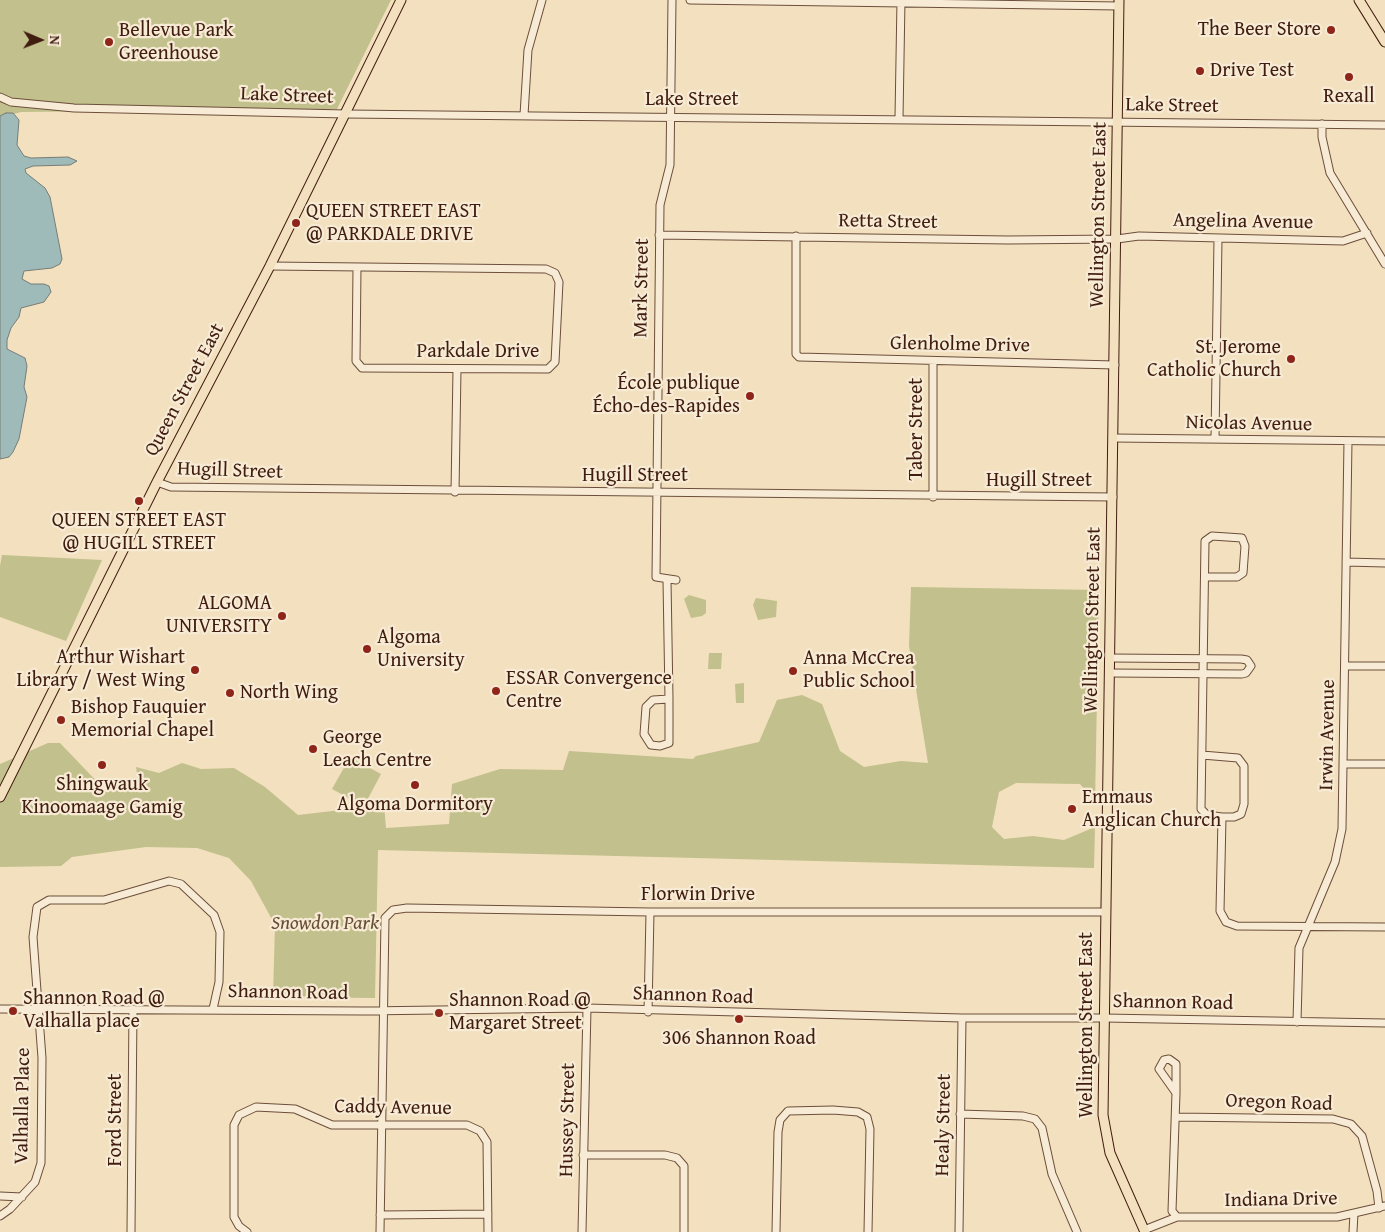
<!DOCTYPE html>
<meta charset="utf-8">
<style>
body{margin:0}
#map{position:relative;width:1385px;height:1232px;overflow:hidden;background:#f2e0be;font-family:"Gentium Book Plus",serif}
canvas{display:block}
.north{position:absolute;left:15px;top:15px;width:50px;height:50px;-webkit-text-stroke:4px #f7ebd5;paint-order:stroke;rotate:91deg;font-size:14px;font-weight:700;line-height:20px;text-align:center;color:#401d0f}
.north::after{content:'';display:block;margin:auto;width:18px;height:22px;background:#401d0f;clip-path:polygon(50% 0,100% 100%,50% 72%,0 100%)}
</style>
<div id="map">
<canvas width="1385" height="1232"></canvas>
<div class="north">N</div>
</div>
<script>
const ctx = document.querySelector('canvas').getContext('2d');
ctx.lineJoin = 'round';
function fill(path, color) {
  ctx.fillStyle = color;
  ctx.fill(path, 'evenodd');
}
function toPath(rows) {
  const path = new Path2D();
  for (const r of rows) {
    path.moveTo(r[0], r[1]);
    for (let i = 2; i < r.length; i += 2) path.lineTo(r[i], r[i + 1]);
  }
  return path;
}
function trace(path, color, width, dash) {
  ctx.strokeStyle = color;
  ctx.lineWidth = width;
  ctx.lineCap = dash ? 'butt' : 'round';
  ctx.setLineDash(dash || []);
  ctx.stroke(path);
}
function label(font, color, halo, rows, align = 'center') {
  ctx.font = font + ' "Gentium Book Plus",serif';
  ctx.lineWidth = 4.5;
  ctx.setLineDash([]);
  ctx.textBaseline = 'middle';
  ctx.strokeStyle = halo;
  ctx.fillStyle = color;
  for (const [text, x, y, turn = 0] of rows) {
    ctx.save();
    ctx.translate(x, y);
    ctx.rotate((+turn || 0) * Math.PI / 180);
    ctx.textAlign = isNaN(turn) ? turn : align;
    if (halo) ctx.strokeText(text, 0, 0);
    ctx.fillText(text, 0, 0);
    ctx.restore();
  }
}
fill(toPath([
 [0,0,391,0,337,109,21,112,11,115,0,136],
 [2,555,102,560,66,641,0,617,0,566],
 [911,587,1099,590,1095,803,1080,784,1016,783,999,792,992,827,1004,839,1033,836,1064,840,1095,827,1094,868,378,850,375,998,273,997,275,925,251,881,229,858,197,848,146,847,72,857,61,866,0,867,0,764,48,743,60,743,106,791,139,789,136,767,159,773,182,763,201,769,234,768,265,787,298,815,384,805,386,828,449,824,452,784,500,769,563,770,569,751,693,759,696,756,759,742,777,700,802,695,822,704,840,751,864,767,901,761,928,763,909,646],
 [689,595,706,600,706,613,702,616,691,618,684,599],
 [756,598,777,601,776,617,758,620,753,605],
 [709,653,722,653,721,669,708,669],
 [744,683,744,703,736,703,735,684],
 [350,757,381,774,364,806,332,789]
]), '#c2c08c');
const water = toPath([
 [6,113,13,113,19,120,17,145,24,156,31,158,68,157,77,161,70,165,33,166,25,169,26,173,45,188,50,197,62,259,60,264,52,268,24,271,22,279,31,284,44,284,49,286,51,292,44,302,21,308,19,317,11,328,7,340,7,349,25,358,27,366,24,387,27,397,19,439,13,452,9,457,0,459,0,116,6,113]
]);
fill(water, '#9ebbba');
trace(water, '#787c76', 1);
const minor = toPath([
 [672,0,670,165,660,205,656,577,676,580],
 [690,0,1119,6],
 [0,97,11,102,74,108,346,114,1385,125],
 [524,115,528,50,542,0],
 [899,118,901,0],
 [1322,124,1322,137,1330,173,1385,264],
 [659,235,1008,240,1117,239,1139,236,1343,241,1367,233],
 [796,236,796,354,799,357,1115,365],
 [270,266,546,269,555,273,559,282,555,362,548,369,362,368,356,361,357,268],
 [933,361,933,497],
 [1114,438,1385,441],
 [1215,439,1218,238],
 [157,482,171,487,1113,497],
 [455,492,457,369],
 [1346,562,1385,563],
 [667,580,669,699,669,743,660,746,651,745,644,734,646,707,653,700,669,699],
 [1345,666,1385,666],
 [1110,673,1242,674,1246,673,1251,666,1247,660,1241,659,1110,658],
 [1202,755,1238,758,1244,766,1244,804,1241,814,1234,817,1222,817,1207,815,1201,809,1205,541,1212,536,1242,538,1245,546,1243,573,1237,577,1205,577],
 [1343,764,1385,764],
 [1222,817,1220,911,1226,922,1237,926,1385,927],
 [0,1009,364,1011,587,1008,962,1018,1104,1018,1385,1023],
 [648,1012,650,912],
 [1297,1022,1299,948,1335,862,1342,829,1348,441],
 [1176,1093,1176,1064,1169,1059,1164,1060,1159,1069,1176,1093,1172,1211,1177,1217],
 [960,1114,1023,1116,1035,1119,1042,1128,1052,1174,1077,1232],
 [1176,1117,1333,1119,1351,1124,1362,1136,1377,1191,1379,1208],
 [583,1155,665,1155,677,1158,684,1166,684,1232],
 [0,1196,22,1197],
 [380,1215,488,1214],
 [0,1216,10,1209,35,1182,41,1163,42,1058,33,937,37,907,49,900,104,900,169,881,181,884,214,915,220,932,219,982,213,1009],
 [1144,1230,1177,1217,1337,1217,1385,1206],
 [131,1232,133,1009],
 [247,1232,239,1226,234,1217,234,1125,239,1115,256,1107,295,1109,332,1125,467,1125,480,1131,487,1142,488,1232],
 [380,1232,385,918,393,910,407,908,650,912,1106,912],
 [582,1232,587,1008],
 [776,1232,778,1132,780,1120,788,1111,833,1110,858,1112,867,1117,870,1129,868,1232],
 [959,1232,962,1018],
 [1353,1232,1354,1213]
]);
const major = toPath([
 [1119,0,1103,1115,1110,1153,1145,1232],
 [1359,0,1385,42],
 [0,797,157,482,270,266,401,0]
]);
trace(minor, '#6c4e3b', 9);
trace(major, '#401d0f', 11);
trace(minor, '#f7ebd5', 7);
trace(major, '#f2e0be', 9);
for (const [x, y, r, color] of [
 [1331,30,5,"#8f2418"],
 [109,42,5,"#8f2418"],
 [1200,71,5,"#8f2418"],
 [1349,77,5,"#8f2418"],
 [296,223,5,"#8f2418"],
 [1291,359,5,"#8f2418"],
 [750,396,5,"#8f2418"],
 [139,501,5,"#8f2418"],
 [282,616,5,"#8f2418"],
 [367,649,5,"#8f2418"],
 [195,670,5,"#8f2418"],
 [793,671,5,"#8f2418"],
 [496,691,5,"#8f2418"],
 [230,693,5,"#8f2418"],
 [61,720,5,"#8f2418"],
 [313,749,5,"#8f2418"],
 [102,765,5,"#8f2418"],
 [415,785,5,"#8f2418"],
 [1072,809,5,"#8f2418"],
 [13,1011,5,"#8f2418"],
 [439,1013,5,"#8f2418"],
 [739,1019,5,"#8f2418"]
]) {
  const dot = new Path2D();
  dot.arc(x, y, r, 0, 2 * Math.PI);
  ctx.fillStyle = color;
  ctx.fill(dot);
  trace(dot, '#f7ebd5', 2);
}
label('20px', '#401d0f', '#f7ebd5', [
 ["The Beer Store",1321,30,"right"],
 ["Bellevue Park",119,31],
 ["Greenhouse",119,54],
 ["Drive Test",1210,71],
 ["Rexall",1349,97,"center"],
 ["QUEEN STREET EAST",306,212],
 ["@ PARKDALE DRIVE",306,235],
 ["St. Jerome",1281,348,"right"],
 ["Catholic Church",1281,371,"right"],
 ["École publique",740,384,"right"],
 ["Écho-des-Rapides",740,407,"right"],
 ["QUEEN STREET EAST",139,521,"center"],
 ["@ HUGILL STREET",139,544,"center"],
 ["ALGOMA",272,604,"right"],
 ["UNIVERSITY",272,627,"right"],
 ["Algoma",377,638],
 ["University",377,661],
 ["Arthur Wishart",185,658,"right"],
 ["Library / West Wing",185,681,"right"],
 ["Anna McCrea",803,659],
 ["Public School",803,682],
 ["ESSAR Convergence",506,679],
 ["Centre",506,702],
 ["North Wing",240,693],
 ["Bishop Fauquier",71,708],
 ["Memorial Chapel",71,731],
 ["George",323,738],
 ["Leach Centre",323,761],
 ["Shingwauk",102,785,"center"],
 ["Kinoomaage Gamig",102,808,"center"],
 ["Emmaus",1082,798],
 ["Anglican Church",1082,821],
 ["Algoma Dormitory",415,805,"center"],
 ["Shannon Road @",23,999],
 ["Valhalla place",23,1022],
 ["Shannon Road @",449,1001],
 ["Margaret Street",449,1024],
 ["306 Shannon Road",739,1039,"center"]
], 'left');
label('20px', '#401d0f', '#f7ebd5', [
 ["Lake Street",287,96,2],
 ["Lake Street",692,100],
 ["Lake Street",1172,106,1],
 ["Wellington Street East",1099,215,-89],
 ["Retta Street",888,222,1],
 ["Angelina Avenue",1243,222,1],
 ["Mark Street",642,288,-89],
 ["Glenholme Drive",960,345,1],
 ["Parkdale Drive",478,352],
 ["Queen Street East",185,390,-62],
 ["Nicolas Avenue",1249,424,1],
 ["Taber Street",917,429,-90],
 ["Hugill Street",230,471,2],
 ["Hugill Street",635,476],
 ["Hugill Street",1039,481],
 ["Wellington Street East",1093,620,-89],
 ["Irwin Avenue",1328,735,-89],
 ["Florwin Drive",698,895],
 ["Shannon Road",288,993,1],
 ["Shannon Road",693,996,2],
 ["Shannon Road",1173,1003,1],
 ["Wellington Street East",1087,1025,-90],
 ["Oregon Road",1279,1103,2],
 ["Valhalla Place",23,1106,-89],
 ["Caddy Avenue",393,1108,1],
 ["Ford Street",116,1120,-90],
 ["Hussey Street",568,1120,-89],
 ["Healy Street",944,1125,-89],
 ["Indiana Drive",1281,1200,-1]
]);
label('italic 20px', '#674e34', '#f7ebd5', [
 ["Snowdon Park",325,924]
]);
</script>
